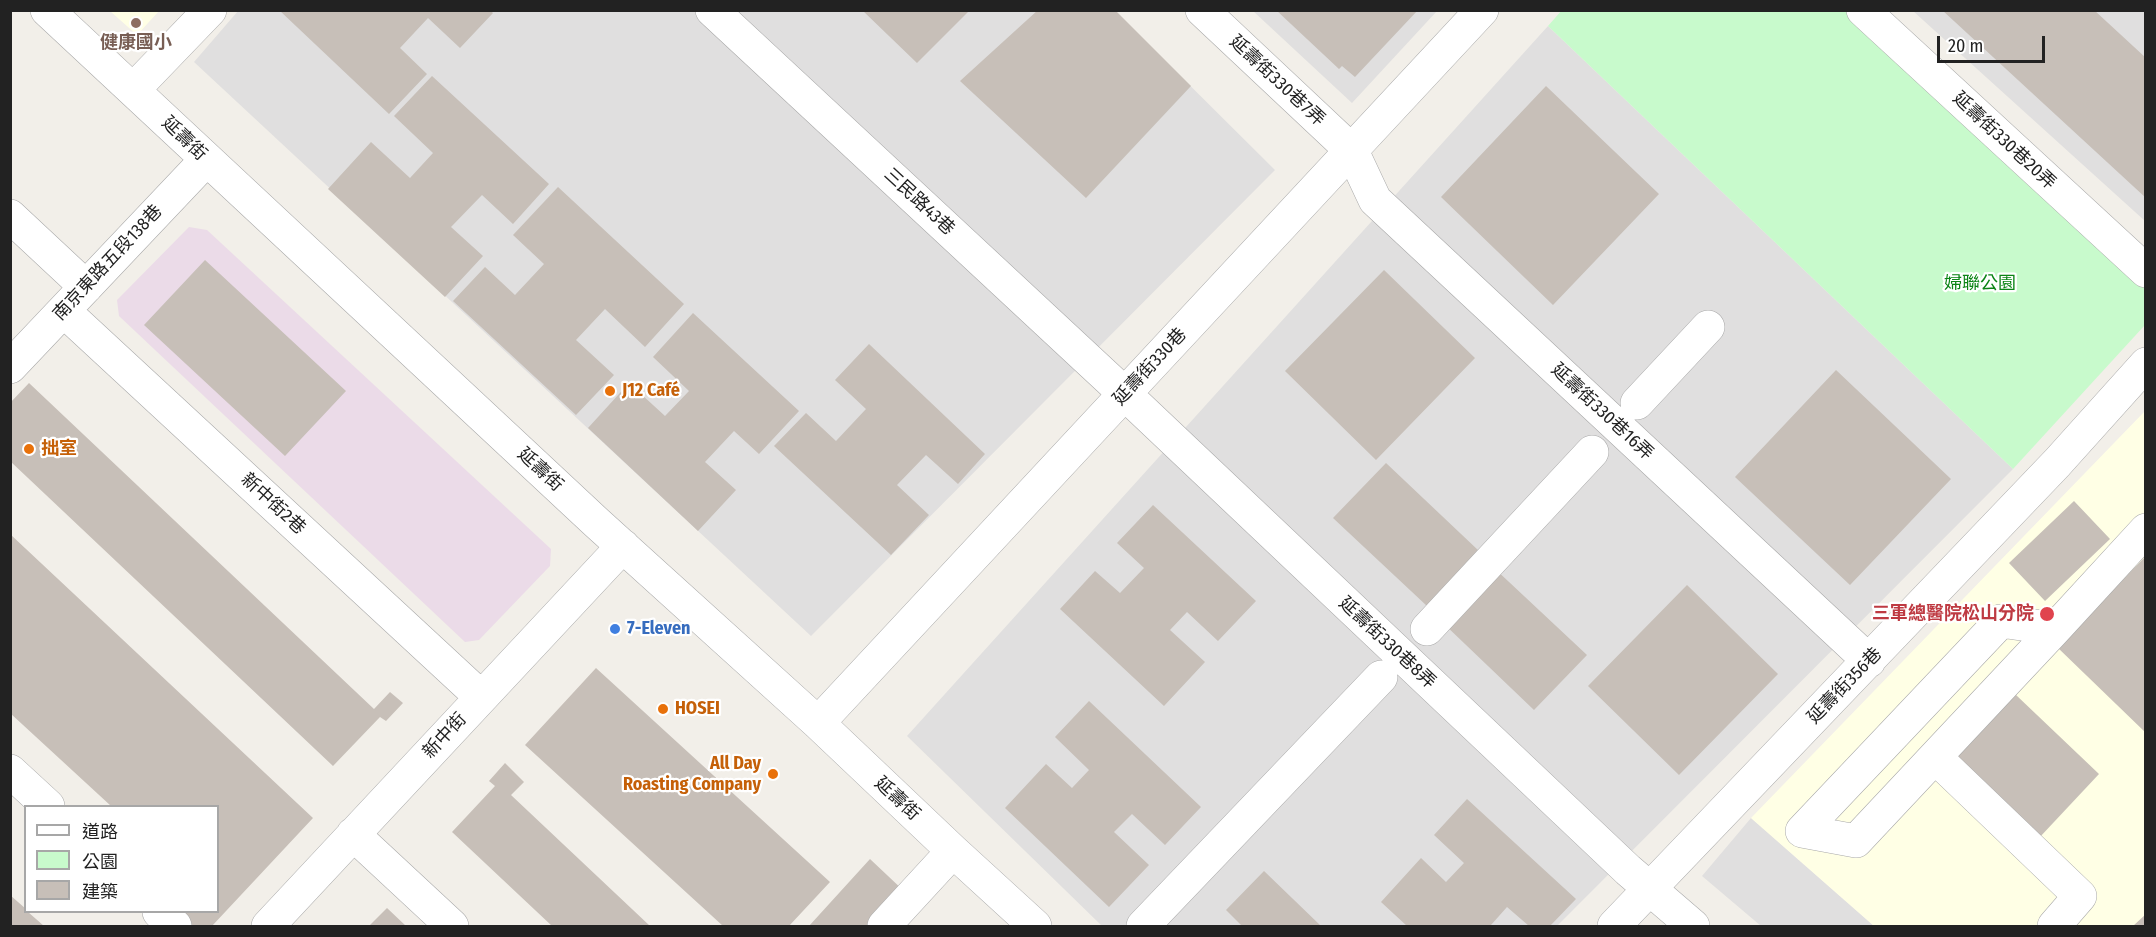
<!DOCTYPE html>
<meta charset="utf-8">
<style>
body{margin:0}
#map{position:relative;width:2156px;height:937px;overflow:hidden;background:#f2efe9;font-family:"Fira Sans Condensed","Noto Sans TC",sans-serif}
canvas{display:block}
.frame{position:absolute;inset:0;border:12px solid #222;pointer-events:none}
.legend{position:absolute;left:24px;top:805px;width:195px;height:108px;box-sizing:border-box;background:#fff;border:2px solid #a7a7a7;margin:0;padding:8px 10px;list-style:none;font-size:18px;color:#222}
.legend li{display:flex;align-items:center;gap:12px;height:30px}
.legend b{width:30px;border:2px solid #a7a7a7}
.scale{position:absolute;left:1937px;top:36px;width:108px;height:27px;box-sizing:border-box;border:3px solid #222;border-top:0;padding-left:8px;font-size:18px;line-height:21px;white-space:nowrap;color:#222;-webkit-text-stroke:4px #fff;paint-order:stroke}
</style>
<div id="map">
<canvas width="2156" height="937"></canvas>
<div class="frame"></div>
<ul class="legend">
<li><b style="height:8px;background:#fff"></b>道路</li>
<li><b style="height:16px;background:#c8facc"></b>公園</li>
<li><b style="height:16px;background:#c7bfb8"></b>建築</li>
</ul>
<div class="scale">20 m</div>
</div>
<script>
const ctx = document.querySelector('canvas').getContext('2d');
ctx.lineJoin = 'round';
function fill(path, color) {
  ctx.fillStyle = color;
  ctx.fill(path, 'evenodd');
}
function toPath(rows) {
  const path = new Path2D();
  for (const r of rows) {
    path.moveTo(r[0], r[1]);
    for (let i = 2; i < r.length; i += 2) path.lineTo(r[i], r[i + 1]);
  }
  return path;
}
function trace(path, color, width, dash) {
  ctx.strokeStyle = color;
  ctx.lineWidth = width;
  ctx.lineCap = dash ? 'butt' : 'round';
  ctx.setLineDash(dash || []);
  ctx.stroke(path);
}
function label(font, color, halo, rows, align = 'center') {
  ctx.font = font + ' "Fira Sans Condensed","Noto Sans TC",sans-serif';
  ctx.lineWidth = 4.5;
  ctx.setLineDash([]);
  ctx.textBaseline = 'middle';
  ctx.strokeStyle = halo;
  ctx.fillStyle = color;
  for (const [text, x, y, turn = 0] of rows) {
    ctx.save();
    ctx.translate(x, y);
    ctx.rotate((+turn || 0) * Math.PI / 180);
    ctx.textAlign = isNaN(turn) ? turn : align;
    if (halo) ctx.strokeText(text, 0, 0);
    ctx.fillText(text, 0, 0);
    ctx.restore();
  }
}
fill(toPath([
 [238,11,1115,11,1275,170,811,636,194,62],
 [1253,11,1437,11,1352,103],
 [1913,11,2145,11,2145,221],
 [1548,26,2013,469,1557,926,1102,926,907,736],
 [1751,818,1874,926,1761,926,1702,876]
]), '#e0dfdf');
fill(toPath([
 [189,227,207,230,551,549,550,566,479,640,465,642,119,316,117,300]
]), '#ebdbe8');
fill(toPath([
 [110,11,159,11,137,35],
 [2145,411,2145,926,1874,926,1751,818]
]), '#ffffe5');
fill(toPath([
 [1562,10,1852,11,2145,288,2145,325,2013,469,1548,26]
]), '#c8facc');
fill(toPath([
 [279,10,490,10,493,13,460,48,428,18,400,48,427,74,389,114],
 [862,10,970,10,917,63],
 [1038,10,1115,10,1191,86,1086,198,960,81],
 [1276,10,1418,10,1355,77,1342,66,1339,69],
 [1942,10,2094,10,2146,58,2146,198],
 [432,76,549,184,513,224,482,195,451,227,483,256,445,297,328,189,371,142,410,178,433,153,394,116],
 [1546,86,1659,194,1553,305,1441,197],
 [558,187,684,304,645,347,605,309,576,340,614,375,576,415,453,301,485,267,515,295,544,264,513,235],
 [205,260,346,391,285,456,144,325],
 [1384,270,1475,358,1376,460,1285,371],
 [693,313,799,411,759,454,734,431,705,462,736,490,698,531,588,428,629,383,665,416,689,391,653,357],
 [869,344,985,454,958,484,926,455,897,485,929,515,891,555,774,446,806,413,836,441,866,409,835,380],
 [1836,370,1951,479,1850,585,1735,477],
 [29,383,374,709,390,692,403,703,386,721,380,717,333,766,10,461,10,403],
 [1386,463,1479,551,1427,606,1333,518],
 [2074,501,2110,539,2045,601,2009,563],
 [1153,505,1256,601,1218,641,1187,612,1170,630,1205,662,1164,706,1060,609,1095,571,1120,593,1144,568,1117,543],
 [10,534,313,818,212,926,191,926,175,912,218,912,218,806,111,806,10,713],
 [2146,556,2146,733,2057,647],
 [1493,567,1587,655,1534,710,1442,622],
 [1687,585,1778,674,1679,775,1588,686],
 [596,668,830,882,789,926,723,926,525,745],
 [2016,695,2099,774,2039,838,1955,758],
 [1089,701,1201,807,1165,845,1132,814,1114,832,1149,865,1109,907,1005,808,1046,764,1072,788,1089,770,1055,737],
 [505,763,524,782,511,795,650,926,552,926,452,832,495,786,489,781],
 [1467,799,1576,899,1550,926,1529,926,1507,907,1491,925,1492,926,1407,926,1381,902,1421,858,1446,882,1464,863,1434,835],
 [870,859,905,892,873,926,809,926],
 [1264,871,1321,926,1242,926,1226,910],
 [10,895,26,909,26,912,28,912,44,926,10,926],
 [387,908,406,926,369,926],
 [2146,914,2146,926,2133,926]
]), '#c7bfb8');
const minor = toPath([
 [47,10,597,523,818,723,953,851,1035,926],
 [712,10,1125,394,1628,870,1693,926],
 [1202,10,1352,151,1375,200,1869,661],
 [1863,10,2146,271],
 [133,90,210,10],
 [10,216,86,287],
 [64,311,481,697],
 [10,367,206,160],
 [1637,403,1708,327],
 [1427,629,1592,452],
 [2055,629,2001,621,1802,831,1856,841,2055,629,2146,530],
 [818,723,1482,10],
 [1935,757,2080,896,2054,926],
 [10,771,48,806],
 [353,834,452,926],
 [159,912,175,926],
 [268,926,623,546],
 [884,926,953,851],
 [1143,926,1381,677],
 [1614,926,2057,463,2146,364]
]);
trace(minor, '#a9a9a9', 34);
trace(minor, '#fff', 33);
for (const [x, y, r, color] of [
 [136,23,6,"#8d6e63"],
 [610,391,6,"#e8710a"],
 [29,449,6,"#e8710a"],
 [2047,614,8,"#e0444e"],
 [615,629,6,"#3f7fe0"],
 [663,709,6,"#e8710a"],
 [773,774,6,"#e8710a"]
]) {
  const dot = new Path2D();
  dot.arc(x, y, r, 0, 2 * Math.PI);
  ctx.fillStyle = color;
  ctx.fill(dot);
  trace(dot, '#fff', 2);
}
label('bold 18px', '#785e54', '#fff', [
 ["健康國小",136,43]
]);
label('18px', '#222', '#fff', [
 ["延壽街330巷7弄",1277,81,43],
 ["延壽街",184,139,44],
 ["延壽街330巷20弄",2004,141,43],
 ["三民路43巷",919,202,43],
 ["南京東路五段138巷",108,263,-47],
 ["延壽街330巷",1150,367,-47],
 ["延壽街330巷16弄",1602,412,43],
 ["延壽街",540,470,43],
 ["新中街2巷",273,504,43],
 ["延壽街330巷8弄",1387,643,43],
 ["延壽街356巷",1845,686,-46],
 ["新中街",445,736,-47],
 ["延壽街",897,799,43]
]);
label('18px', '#0c8416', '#fff', [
 ["婦聯公園",1980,284]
]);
label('bold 18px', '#c56008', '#fff', [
 ["J12 Café",622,391],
 ["拙室",41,449],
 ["HOSEI",675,709],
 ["All Day",761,764,"right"],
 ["Roasting Company",761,785,"right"]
], 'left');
label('bold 18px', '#be3a42', '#fff', [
 ["三軍總醫院松山分院",2034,614]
], 'right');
label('bold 18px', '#366cbe', '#fff', [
 ["7-Eleven",627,629]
], 'left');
</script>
